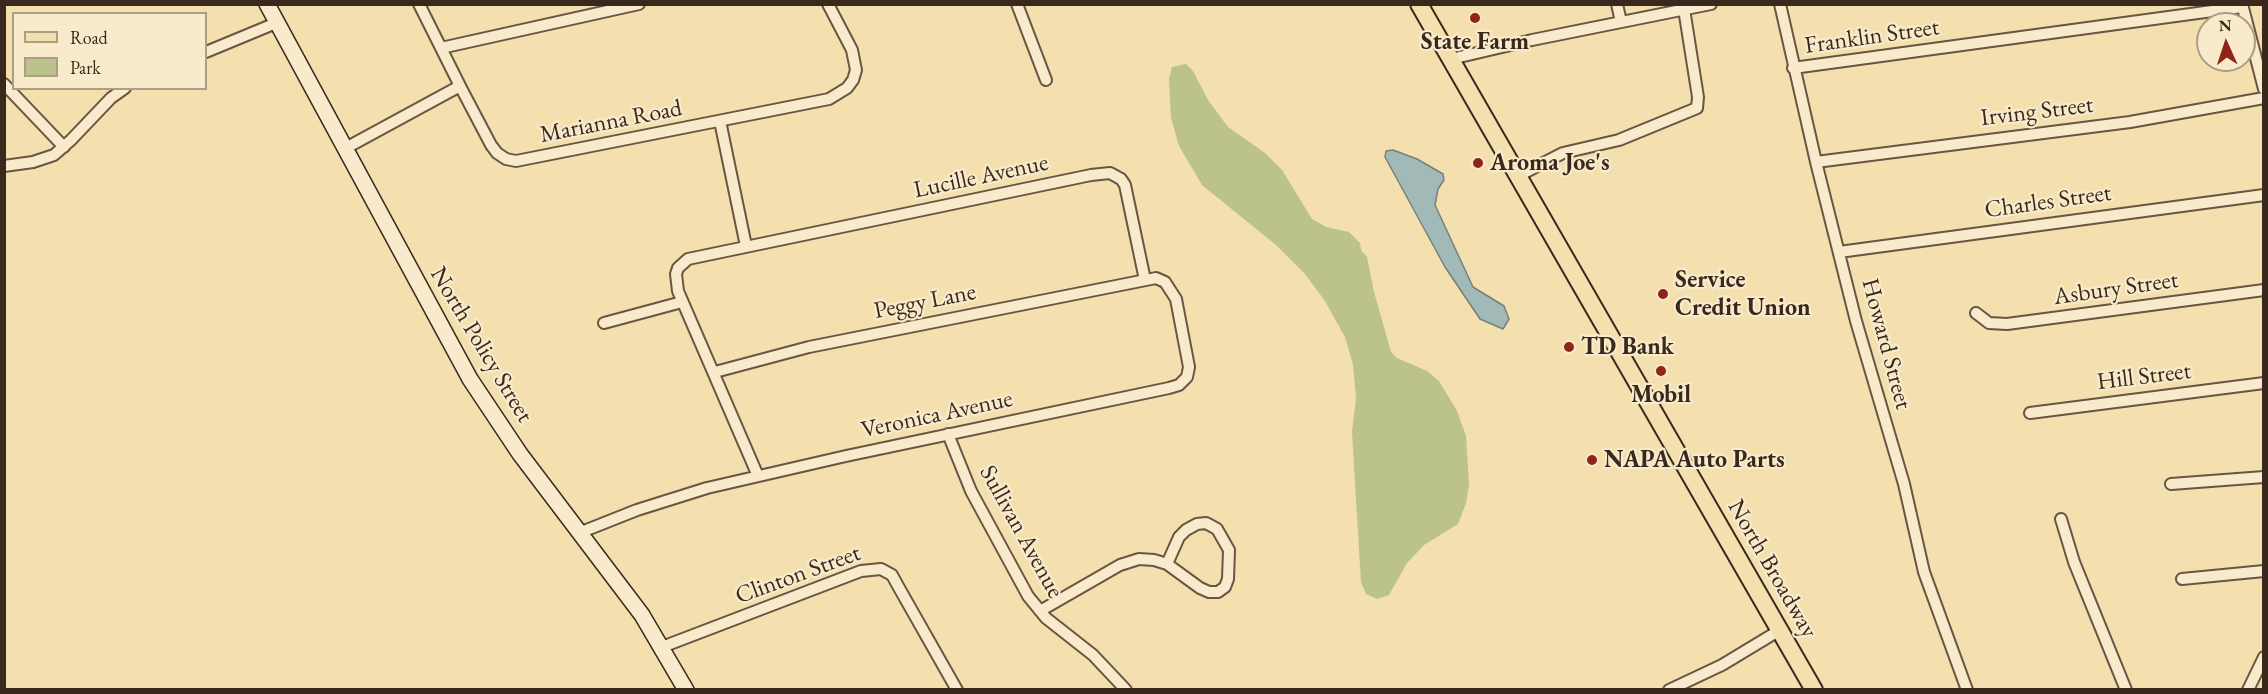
<!DOCTYPE html>
<style>
body{margin:0}
#map{position:relative;width:2268px;height:694px;overflow:hidden;background:#f4dfaf;font-family:"EB Garamond",serif}
canvas{display:block}
.frame{position:absolute;inset:0;border:6px solid #39291d;pointer-events:none}
.legend{position:absolute;left:12px;top:12px;width:195px;height:78px;box-sizing:border-box;background:#f8eacb;border:2px solid #ac9d85;margin:0;padding:8px 10px;list-style:none;font-size:18px;color:#39291d}
.legend li{display:flex;align-items:center;gap:12px;height:30px}
.legend b{width:30px;border:2px solid #ac9d85}
.north{position:absolute;left:2196px;top:12px;width:60px;height:60px;box-sizing:border-box;background:#f8eacb;border:2px solid #ac9d85;border-radius:50%;rotate:357deg;font-size:16px;font-weight:700;line-height:24px;text-align:center;color:#39291d}
.north::after{content:'';display:block;margin:auto;width:21px;height:27px;background:#8f2418;clip-path:polygon(50% 0,100% 100%,50% 72%,0 100%)}
</style>
<div id="map">
<canvas width="2268" height="694"></canvas>
<div class="frame"></div>
<ul class="legend">
<li><b style="height:8px;background:#f4dfaf"></b>Road</li>
<li><b style="height:16px;background:#bbc28b"></b>Park</li>
</ul>
<div class="north">N</div>
</div>
<script>
const ctx = document.querySelector('canvas').getContext('2d');
ctx.lineJoin = 'round';
function fill(path, color) {
  ctx.fillStyle = color;
  ctx.fill(path, 'evenodd');
}
function toPath(rows) {
  const path = new Path2D();
  for (const r of rows) {
    path.moveTo(r[0], r[1]);
    for (let i = 2; i < r.length; i += 2) path.lineTo(r[i], r[i + 1]);
  }
  return path;
}
function trace(path, color, width, dash) {
  ctx.strokeStyle = color;
  ctx.lineWidth = width;
  ctx.lineCap = dash ? 'butt' : 'round';
  ctx.setLineDash(dash || []);
  ctx.stroke(path);
}
function label(font, color, halo, rows, align = 'center') {
  ctx.font = font + ' "EB Garamond",serif';
  ctx.lineWidth = 4.5;
  ctx.setLineDash([]);
  ctx.textBaseline = 'middle';
  ctx.strokeStyle = halo;
  ctx.fillStyle = color;
  for (const [text, x, y, turn = 0] of rows) {
    ctx.save();
    ctx.translate(x, y);
    ctx.rotate((+turn || 0) * Math.PI / 180);
    ctx.textAlign = isNaN(turn) ? turn : align;
    if (halo) ctx.strokeText(text, 0, 0);
    ctx.fillText(text, 0, 0);
    ctx.restore();
  }
}
fill(toPath([
 [1186,64,1193,71,1208,100,1228,127,1265,153,1282,170,1312,219,1326,227,1349,232,1360,243,1361,250,1367,257,1374,292,1391,352,1397,358,1427,371,1439,381,1457,411,1466,436,1469,485,1466,503,1458,524,1424,545,1407,563,1389,595,1377,599,1366,594,1361,582,1352,432,1356,398,1353,365,1345,337,1325,301,1305,274,1276,245,1202,185,1179,146,1171,118,1169,79,1172,67]
]), '#bbc28b');
const water = toPath([
 [1393,150,1417,159,1443,174,1444,180,1438,189,1435,205,1473,287,1504,306,1509,319,1503,329,1480,319,1445,267,1385,157,1386,151,1393,150]
]);
fill(water, '#a1bab7');
trace(water, '#778079', 1.5);
const street = toPath([
 [419,4,460,86],
 [1017,4,1046,80],
 [1617,4,1621,22],
 [1780,4,1816,162,1856,321,1904,484,1924,572,1967,690],
 [2242,4,2264,89],
 [441,48,639,4],
 [206,52,276,23],
 [1451,59,1532,40,1711,4],
 [1793,68,2242,7],
 [4,84,64,147],
 [720,121,746,246],
 [344,149,460,86,491,145,497,153,506,159,516,161,829,99,847,88,853,80,856,70,852,50,828,4],
 [1816,162,2130,122,2264,98],
 [4,166,33,162,54,155,71,140,111,98,125,88],
 [1518,176,1563,153,1619,140,1697,108,1698,97,1684,9],
 [1839,252,2264,195],
 [1976,313,1989,323,2007,324,2264,290],
 [604,323,682,302],
 [2030,413,2264,383],
 [948,434,971,491,1028,596,1046,618,1093,655,1126,690],
 [758,476,678,291,676,274,678,268,688,259,1091,175,1110,173,1121,179,1125,185,1145,280],
 [2171,484,2264,477],
 [2061,519,2074,562,2126,690],
 [579,533,637,510,707,488,846,456,1169,388,1179,385,1187,377,1189,367,1176,299,1165,282,1156,278,809,347,715,372],
 [2182,579,2264,571],
 [1040,611,1120,565,1139,559,1154,560,1167,564,1200,588,1209,592,1218,592,1225,587,1228,579,1229,550,1217,529,1206,523,1197,524,1186,530,1179,537,1167,564],
 [662,647,861,571,881,569,892,575,898,586,957,690],
 [1669,690,1722,665,1780,630],
 [2248,690,2264,657]
]);
const secondary = toPath([
 [267,4,470,379,520,454,642,615,686,690]
]);
const primary = toPath([
 [1419,4,1814,690]
]);
trace(street, '#685642', 14);
trace(secondary, '#39291d', 18);
trace(primary, '#39291d', 20);
trace(street, '#f8eacb', 10);
trace(secondary, '#f8eacb', 15);
trace(primary, '#f4dfaf', 16);
for (const [x, y, r, color] of [
 [1475,18,6,"#8f2418"],
 [1478,163,6,"#8f2418"],
 [1663,294,6,"#8f2418"],
 [1569,347,6,"#8f2418"],
 [1661,371,6,"#8f2418"],
 [1592,460,6,"#8f2418"]
]) {
  const dot = new Path2D();
  dot.arc(x, y, r, 0, 2 * Math.PI);
  ctx.fillStyle = color;
  ctx.fill(dot);
  trace(dot, '#f8eacb', 2);
}
label('24px', '#39291d', '#f8eacb', [
 ["Franklin Street",1872,37,-8],
 ["Irving Street",2037,112,-7],
 ["Marianna Road",611,122,-11],
 ["Lucille Avenue",981,177,-12],
 ["Charles Street",2048,202,-8],
 ["Asbury Street",2116,289,-8],
 ["Peggy Lane",925,302,-11],
 ["Howard Street",1886,344,75],
 ["North Policy Street",481,345,59],
 ["Hill Street",2144,377,-7],
 ["Veronica Avenue",937,415,-12],
 ["Sullivan Avenue",1021,532,61],
 ["North Broadway",1772,569,60],
 ["Clinton Street",798,575,-20]
]);
label('bold 24px', '#39291d', '#f8eacb', [
 ["State Farm",1475,42,"center"],
 ["Aroma Joe's",1490,163],
 ["Service",1675,280],
 ["Credit Union",1675,308],
 ["TD Bank",1581,347],
 ["Mobil",1661,395,"center"],
 ["NAPA Auto Parts",1604,460]
], 'left');
</script>
